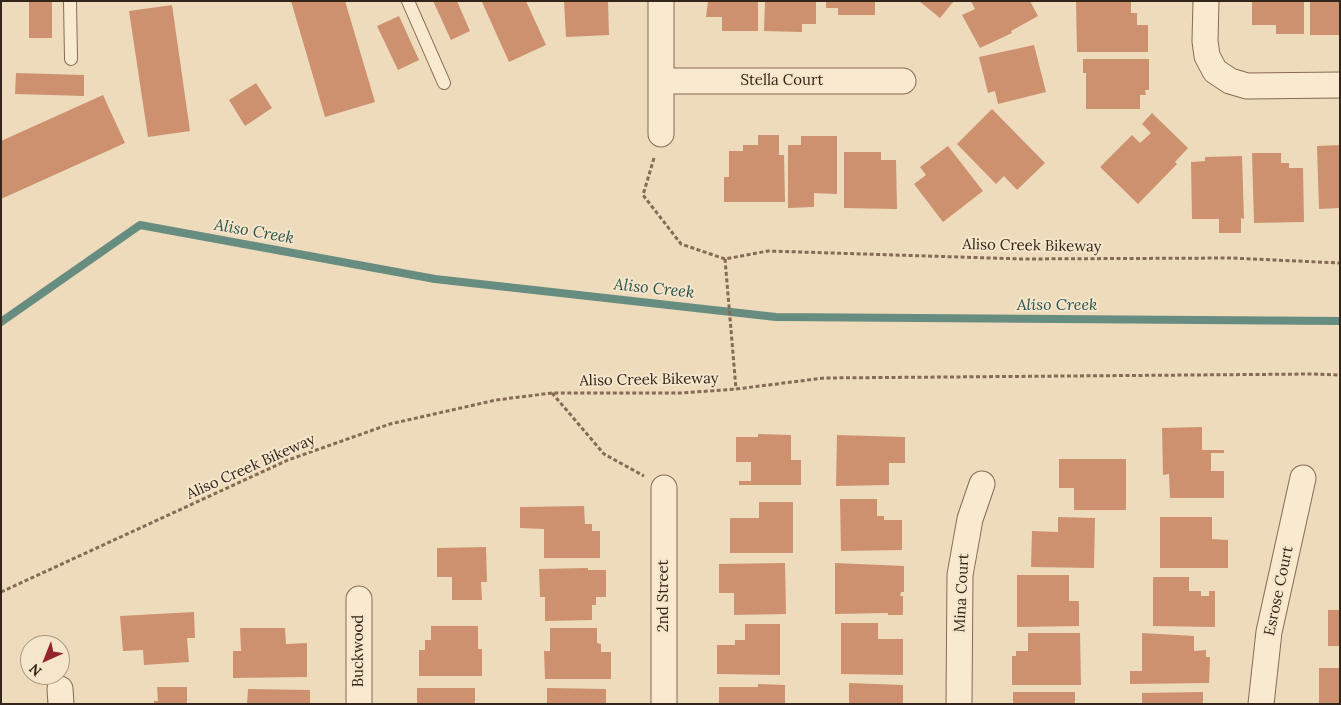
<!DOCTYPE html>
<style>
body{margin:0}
#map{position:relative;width:1341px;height:705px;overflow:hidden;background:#eedbbb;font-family:Lora,serif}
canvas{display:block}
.frame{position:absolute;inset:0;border:2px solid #34251a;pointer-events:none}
.north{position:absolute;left:20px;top:635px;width:50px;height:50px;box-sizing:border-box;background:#f5e6cb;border:1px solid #a89984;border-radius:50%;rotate:224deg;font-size:14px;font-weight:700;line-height:20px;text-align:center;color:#34251a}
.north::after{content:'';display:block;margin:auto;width:18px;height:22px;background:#95242d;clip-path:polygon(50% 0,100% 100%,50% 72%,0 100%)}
</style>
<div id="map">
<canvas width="1341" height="705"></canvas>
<div class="frame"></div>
<div class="north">N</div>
</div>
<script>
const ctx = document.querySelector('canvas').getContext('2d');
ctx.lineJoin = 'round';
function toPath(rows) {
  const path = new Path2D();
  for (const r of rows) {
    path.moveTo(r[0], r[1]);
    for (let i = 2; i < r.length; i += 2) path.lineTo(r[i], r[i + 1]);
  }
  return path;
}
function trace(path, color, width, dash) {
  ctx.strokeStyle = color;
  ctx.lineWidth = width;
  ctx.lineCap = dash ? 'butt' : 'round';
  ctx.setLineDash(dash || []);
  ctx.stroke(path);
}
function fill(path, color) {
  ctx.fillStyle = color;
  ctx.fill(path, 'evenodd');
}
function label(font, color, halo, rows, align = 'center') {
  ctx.font = font + ' Lora,serif';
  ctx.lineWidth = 4;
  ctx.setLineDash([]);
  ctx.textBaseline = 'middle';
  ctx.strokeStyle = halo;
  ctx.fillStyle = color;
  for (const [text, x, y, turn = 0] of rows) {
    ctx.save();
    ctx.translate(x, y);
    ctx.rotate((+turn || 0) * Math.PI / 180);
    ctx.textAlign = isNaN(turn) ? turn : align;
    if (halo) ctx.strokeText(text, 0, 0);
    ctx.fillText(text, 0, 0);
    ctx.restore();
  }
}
trace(toPath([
 [1,322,140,225,435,279,776,317,1340,321]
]), '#678c80', 8);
fill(toPath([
 [29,1,52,1,52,38,29,38],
 [291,1,345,1,375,102,325,117],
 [433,1,457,1,470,31,451,40],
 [526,1,546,45,509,62,482,2],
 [564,1,608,1,609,35,566,37],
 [708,1,758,1,758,31,722,31,722,17,706,17],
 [765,1,816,1,816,24,802,24,802,32,764,31],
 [826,1,875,1,875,15,838,15,838,8,826,8],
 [919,1,954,1,940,18],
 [971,1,1030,1,1038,16,1011,31,1012,33,980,48,962,15,975,9],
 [1076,1,1131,1,1131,13,1137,13,1137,25,1148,25,1148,52,1077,52],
 [1252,1,1304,1,1304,34,1276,34,1276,25,1252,25],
 [1310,1,1340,1,1340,35,1310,35],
 [172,5,190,131,148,137,129,11],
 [399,16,419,60,398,70,377,26],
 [1034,45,1046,92,998,104,995,91,988,93,979,57],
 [1083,59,1149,59,1149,90,1145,90,1146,95,1140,95,1140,109,1086,109,1086,73,1083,73],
 [16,73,84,75,84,96,15,94],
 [256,83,272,108,245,126,229,100],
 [103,95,125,143,1,199,1,141],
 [992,109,1045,163,1017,190,1004,176,996,184,957,144],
 [1152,113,1188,148,1175,162,1177,164,1138,204,1100,167,1132,135,1140,143,1151,133,1142,124],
 [758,135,779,135,779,155,784,155,785,202,724,202,724,177,729,177,729,151,743,151,743,145,758,145],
 [801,136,837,136,837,194,814,193,814,207,788,208,788,145,801,145],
 [1340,145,1340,208,1319,209,1317,146],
 [948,146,983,191,943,222,914,184,926,175,920,167],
 [844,152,881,152,881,160,896,160,897,209,844,208],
 [1252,153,1281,153,1281,163,1289,163,1289,168,1303,168,1304,222,1254,223],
 [1242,156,1244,219,1241,218,1241,233,1219,233,1219,219,1192,219,1191,162,1205,161,1205,157],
 [1202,427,1202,450,1224,450,1224,453,1211,453,1211,471,1224,471,1224,498,1170,498,1169,474,1163,475,1162,428],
 [758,434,791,435,791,460,801,460,801,485,739,485,739,481,751,481,751,462,736,462,736,437,758,437],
 [837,435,905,437,905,463,889,463,889,485,836,486],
 [1059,459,1126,459,1126,510,1074,510,1074,488,1059,488],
 [840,499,877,499,877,516,884,516,884,520,902,520,902,550,841,551],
 [759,502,793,502,793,553,730,553,730,518,759,518],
 [584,506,585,524,592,524,592,531,600,531,600,558,544,558,544,529,520,528,520,507],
 [1058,517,1095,518,1094,568,1031,567,1032,531,1058,532],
 [1160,517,1212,517,1212,539,1228,540,1228,568,1160,568],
 [486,547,487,582,481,582,482,600,452,600,452,577,437,577,437,548],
 [785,563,786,614,734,615,734,593,719,593,719,564],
 [835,563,904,566,904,592,901,592,900,596,903,596,903,615,888,615,888,613,835,614],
 [588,568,588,570,606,570,606,597,596,597,596,605,592,605,592,620,545,621,545,597,540,597,539,569],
 [1017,575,1069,575,1069,601,1079,601,1079,626,1017,627],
 [1153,577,1189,577,1189,591,1201,591,1201,596,1209,596,1209,591,1215,591,1215,627,1153,626],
 [1328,610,1340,610,1340,646,1328,646],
 [194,612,195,638,187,638,189,662,144,665,143,650,123,651,120,616],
 [841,623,878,623,878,639,903,639,903,675,841,674],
 [745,624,780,624,780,675,717,674,717,645,735,645,735,640,745,640],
 [431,626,478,626,478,649,482,649,482,676,419,676,419,650,425,650,425,640,431,640],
 [240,628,285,628,286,644,307,643,307,677,233,678,233,651,241,651],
 [550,628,597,628,597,643,601,644,601,652,611,652,611,679,545,679,544,651,550,651],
 [1028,633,1080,633,1081,685,1012,685,1012,656,1016,656,1016,651,1028,651],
 [1142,633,1194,636,1194,651,1206,650,1206,657,1210,657,1209,683,1130,684,1130,671,1142,671],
 [1319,668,1340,668,1340,704,1319,704],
 [849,683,903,685,903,704,849,704],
 [758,684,785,685,785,704,719,704,719,687,758,687],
 [157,687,187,687,187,704,154,704,154,701,158,701],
 [417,688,475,688,475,704,417,704],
 [547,688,606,689,606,704,547,704],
 [248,689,310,690,310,704,247,704],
 [1013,692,1075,692,1075,704,1013,704],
 [1203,692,1203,704,1142,704,1142,693]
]), '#cd9170');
const lane = toPath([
 [70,1,71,59],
 [408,1,444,83]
]);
const street = toPath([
 [661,1,661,134],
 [1206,1,1205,41,1207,56,1215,71,1230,81,1247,86,1340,85],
 [661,81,903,81],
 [359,599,359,704],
 [60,689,61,704],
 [664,704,664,488],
 [959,704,960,575,970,519,982,484],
 [1261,704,1269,632,1303,478]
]);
trace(lane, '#856b55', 14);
trace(street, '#856b55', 27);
trace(toPath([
 [654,158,643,195,681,244,725,259,768,251,1022,259,1231,258,1340,263],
 [725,259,736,389],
 [552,393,604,454,644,476],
 [1,592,288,460,390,424,496,400,552,393,682,393,736,389,824,378,1313,374,1340,375]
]), '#856b55', 3, [4, 2.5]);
trace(lane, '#f9e9ce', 12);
trace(street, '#f9e9ce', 25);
label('15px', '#34251a', '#f5e6cb', [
 ["Stella Court",782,81],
 ["Aliso Creek Bikeway",1032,246,1],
 ["Aliso Creek Bikeway",649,380,-1],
 ["Aliso Creek Bikeway",251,467,-24],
 ["Esrose Court",1279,591,-78],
 ["Mina Court",962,593,-87],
 ["2nd Street",664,596,-90],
 ["Buckwood",359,651,-90]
]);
label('italic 16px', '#29544e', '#f5e6cb', [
 ["Aliso Creek",254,232,10],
 ["Aliso Creek",654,289,6],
 ["Aliso Creek",1057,305]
]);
</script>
